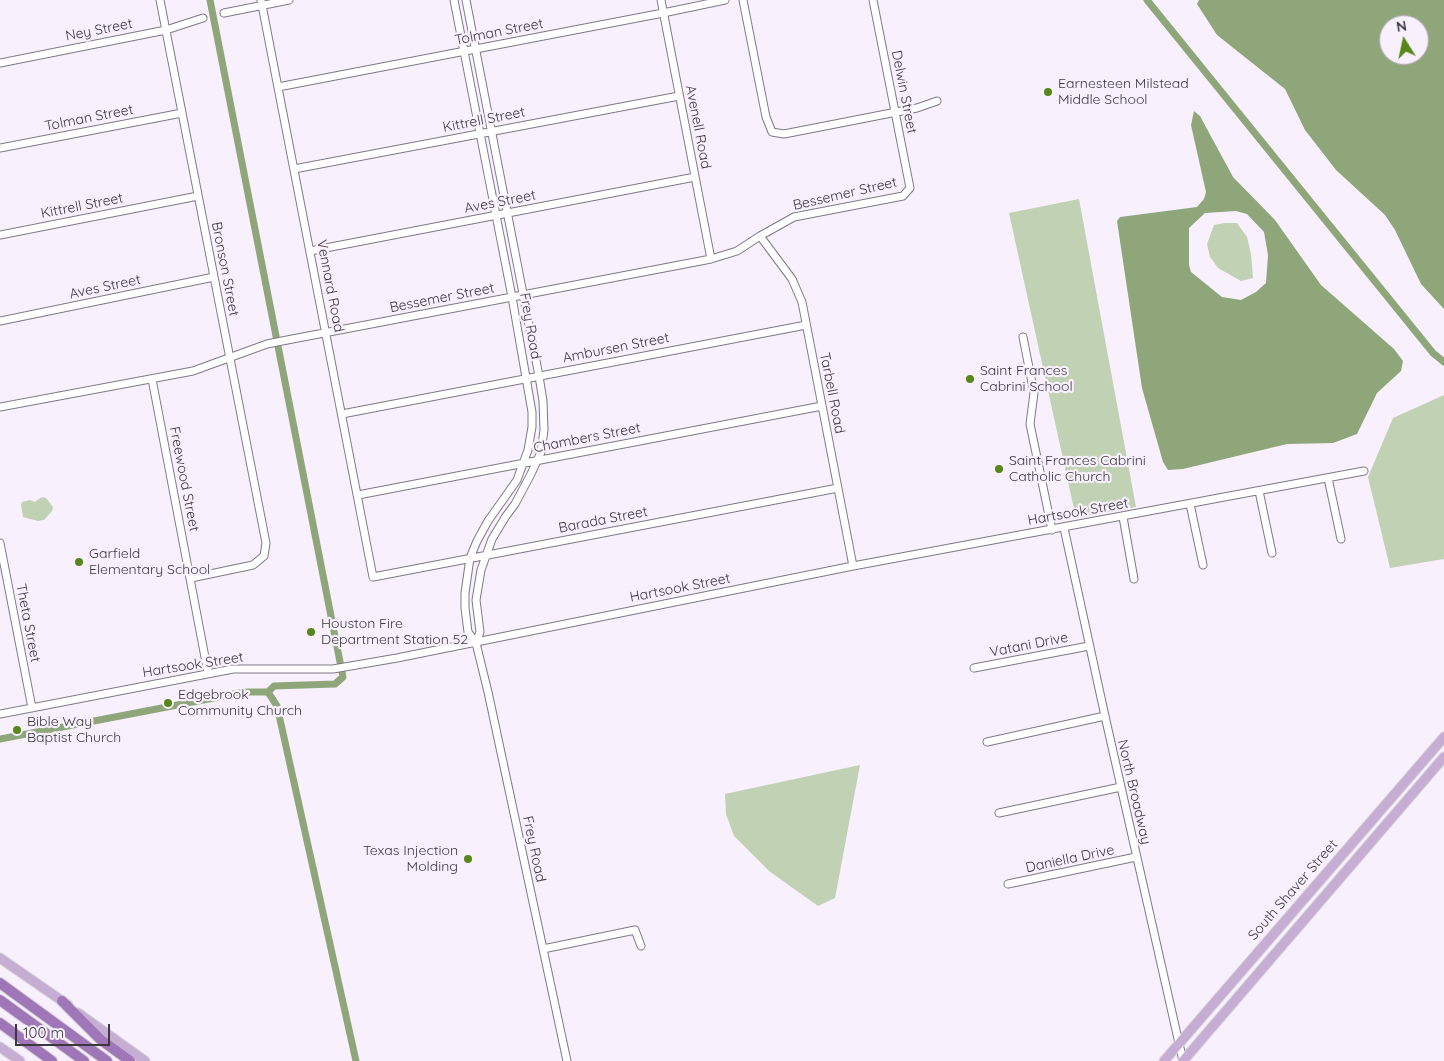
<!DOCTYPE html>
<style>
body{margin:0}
#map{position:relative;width:1444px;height:1061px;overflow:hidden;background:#f8f0fd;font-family:Quicksand,sans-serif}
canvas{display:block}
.north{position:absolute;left:1379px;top:15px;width:50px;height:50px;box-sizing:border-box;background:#f8f0fd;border:1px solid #ada6b1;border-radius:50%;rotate:350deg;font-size:14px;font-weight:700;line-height:20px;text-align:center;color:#3c383e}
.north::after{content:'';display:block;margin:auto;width:18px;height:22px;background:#578619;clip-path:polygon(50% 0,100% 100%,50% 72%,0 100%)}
.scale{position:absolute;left:15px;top:1024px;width:95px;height:22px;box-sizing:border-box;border:2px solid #3c383e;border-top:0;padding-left:6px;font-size:15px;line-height:18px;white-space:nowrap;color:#3c383e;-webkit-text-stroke:4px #f8f0fd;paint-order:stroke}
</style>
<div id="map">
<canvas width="1444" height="1061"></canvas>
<div class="north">N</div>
<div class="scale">100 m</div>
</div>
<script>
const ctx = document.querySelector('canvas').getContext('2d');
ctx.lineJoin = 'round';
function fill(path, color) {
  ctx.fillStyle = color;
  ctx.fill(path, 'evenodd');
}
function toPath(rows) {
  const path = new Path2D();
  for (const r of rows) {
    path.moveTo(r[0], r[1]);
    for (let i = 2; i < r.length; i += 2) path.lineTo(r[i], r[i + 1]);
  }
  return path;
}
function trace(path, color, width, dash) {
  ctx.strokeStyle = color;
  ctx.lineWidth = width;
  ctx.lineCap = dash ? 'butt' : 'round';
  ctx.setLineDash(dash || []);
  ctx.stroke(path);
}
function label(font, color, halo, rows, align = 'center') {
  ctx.font = font + ' Quicksand,sans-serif';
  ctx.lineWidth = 4.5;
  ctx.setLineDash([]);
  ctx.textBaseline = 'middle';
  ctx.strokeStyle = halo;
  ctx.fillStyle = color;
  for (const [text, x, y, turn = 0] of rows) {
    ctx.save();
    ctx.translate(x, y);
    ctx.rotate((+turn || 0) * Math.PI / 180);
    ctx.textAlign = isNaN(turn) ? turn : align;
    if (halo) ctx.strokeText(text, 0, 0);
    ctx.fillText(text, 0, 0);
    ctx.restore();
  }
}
fill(toPath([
 [1079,199,1136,507,1076,518,1009,213],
 [1225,223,1237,223,1247,237,1251,254,1253,278,1241,281,1218,268,1210,257,1207,244,1214,225],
 [1444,395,1444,559,1390,568,1368,477,1393,418],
 [44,497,47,499,53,507,52,511,44,520,38,521,23,517,21,505,22,502,30,500,35,502,40,498],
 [860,765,835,898,818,906,769,871,734,836,726,814,725,794]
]), '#c1d1b4');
fill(toPath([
 [1199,0,1444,0,1444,309,1421,284,1395,230,1385,215,1336,170,1305,130,1285,89,1217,35,1197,4],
 [1389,25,1419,25,1419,55,1389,55],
 [1194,111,1200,116,1233,177,1275,220,1321,285,1394,349,1403,361,1401,371,1377,393,1357,434,1333,443,1287,444,1183,469,1168,470,1163,462,1142,388,1117,221,1120,217,1197,207,1204,199,1206,192,1191,125],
 [1236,211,1247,214,1264,232,1268,255,1266,283,1256,292,1241,300,1222,297,1191,272,1189,265,1189,228,1205,213]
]), '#8ea679');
trace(toPath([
 [1147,0,1433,353,1444,362],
 [268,692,277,706,356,1061],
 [0,739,245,692,268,692,274,686,335,684,343,677,210,0]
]), '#8ea679', 7);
const minor = toPath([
 [160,0,266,543,264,556,253,565,191,578],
 [261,0,373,577,838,488],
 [454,0,512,297,532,412,532,427,528,450,517,480,488,521,477,541,470,558,465,593,465,608,468,632,476,643,488,692,567,1061],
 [466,0,539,376,543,401,544,430,541,452,531,474,515,504,506,516,492,539,481,570,476,600,480,632,476,643],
 [661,0,711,259],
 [743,0,766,117,772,132,784,134,917,108,937,101],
 [224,13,289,0],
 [0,63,166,30,203,18],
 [278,87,663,13,725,0],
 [0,148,182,113],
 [294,169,679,96],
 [0,235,198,196],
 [760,236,792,279,802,302,853,566],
 [310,251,695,177],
 [0,321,214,277],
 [1023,337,1034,393,1030,424,1052,530],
 [152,379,208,673],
 [0,407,193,371,267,344,282,341,711,259,737,251,760,236,794,217,903,196,910,188,873,0],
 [342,414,806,325],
 [1328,478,1341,539],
 [1259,491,1272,553],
 [358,495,822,406],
 [1190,504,1203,565],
 [1123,517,1134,579],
 [1064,528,1105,716,1183,1061],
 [0,543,32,708],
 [974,668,1089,646],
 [0,714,233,669,333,669,397,658,853,566,1364,471],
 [987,742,1105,716],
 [999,813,1121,787],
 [1008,884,1136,857],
 [543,949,635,930,641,946]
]);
const major = toPath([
 [0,958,68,1005],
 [78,1013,145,1061],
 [0,1047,20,1061],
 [1164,1061,1444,737],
 [1183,1061,1444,757]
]);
const highway = toPath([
 [0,983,107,1061],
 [0,1000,84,1061],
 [62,1001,101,1040,130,1061],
 [0,1023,52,1061]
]);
trace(minor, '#817887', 9);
trace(major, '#d4d3d5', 11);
trace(highway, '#d4d3d5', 12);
trace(minor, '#fff', 7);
trace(major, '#c5add4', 9);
trace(highway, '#9f76b7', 10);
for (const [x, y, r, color] of [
 [1048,92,5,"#578619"],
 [970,379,5,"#578619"],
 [999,469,5,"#578619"],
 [79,562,5,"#578619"],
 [311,632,5,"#578619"],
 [168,703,5,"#578619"],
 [17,730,5,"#578619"],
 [468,859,5,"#578619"]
]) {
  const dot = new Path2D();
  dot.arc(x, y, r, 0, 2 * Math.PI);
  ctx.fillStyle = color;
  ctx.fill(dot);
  trace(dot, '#f8f0fd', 2);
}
label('14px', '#3c383e', '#f8f0fd', [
 ["Ney Street",99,30,-11],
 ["Tolman Street",499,32,-11],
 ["Delwin Street",904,92,79],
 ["Tolman Street",89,118,-11],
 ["Kittrell Street",484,120,-11],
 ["Avenell Road",698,127,79],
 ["Bessemer Street",845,194,-13],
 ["Aves Street",500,202,-11],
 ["Kittrell Street",82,206,-11],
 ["Bronson Street",225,269,79],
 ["Vennard Road",330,286,79],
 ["Aves Street",105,287,-12],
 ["Bessemer Street",442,298,-11],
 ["Frey Road",530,326,80],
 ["Ambursen Street",616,348,-11],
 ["Tarbell Road",832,393,79],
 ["Chambers Street",587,438,-11],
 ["Freewood Street",184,479,79],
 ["Hartsook Street",1078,512,-10],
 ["Barada Street",603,520,-11],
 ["Hartsook Street",680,588,-11],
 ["Theta Street",28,623,79],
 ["Vatani Drive",1029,645,-11],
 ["Hartsook Street",193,665,-9],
 ["North Broadway",1134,792,77],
 ["Frey Road",534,849,78],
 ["Daniella Drive",1070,859,-12],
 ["South Shaver Street",1293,890,-49]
]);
label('14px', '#3c383e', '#f8f0fd', [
 ["Earnesteen Milstead",1058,84],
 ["Middle School",1058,100],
 ["Saint Frances",980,371],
 ["Cabrini School",980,387],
 ["Saint Frances Cabrini",1009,461],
 ["Catholic Church",1009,477],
 ["Garfield",89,554],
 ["Elementary School",89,570],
 ["Houston Fire",321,624],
 ["Department Station 52",321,640],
 ["Edgebrook",178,695],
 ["Community Church",178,711],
 ["Bible Way",27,722],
 ["Baptist Church",27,738],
 ["Texas Injection",458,851,"right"],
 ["Molding",458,867,"right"]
], 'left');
</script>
